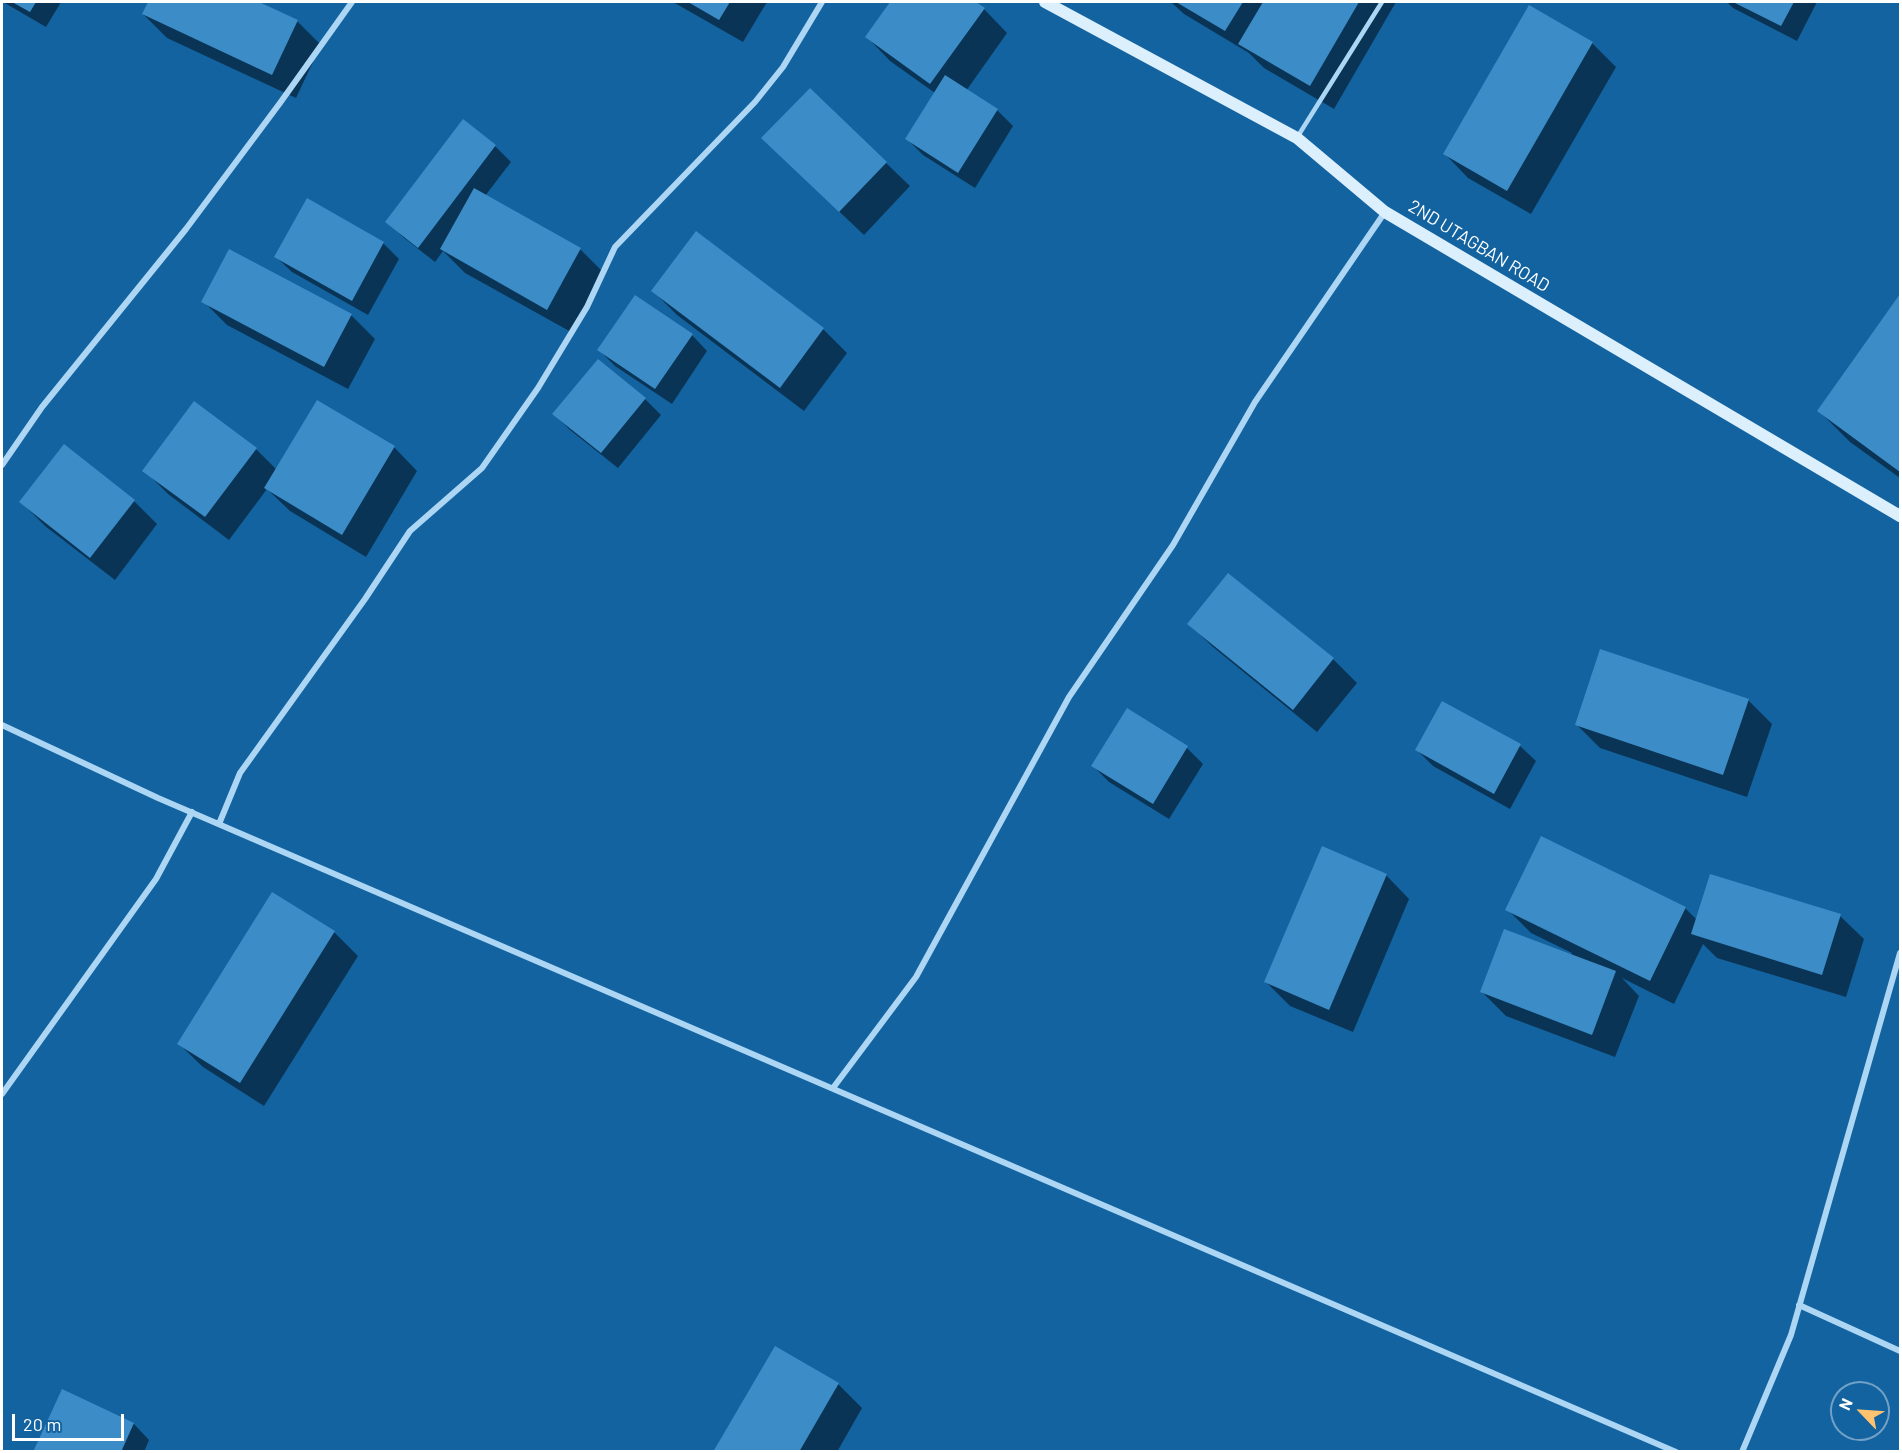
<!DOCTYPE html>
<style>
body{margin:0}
#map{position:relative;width:1902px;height:1453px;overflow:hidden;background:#1363a0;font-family:Barlow,sans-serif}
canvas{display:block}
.frame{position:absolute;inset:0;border:3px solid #fff;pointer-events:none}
.north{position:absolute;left:1830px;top:1381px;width:60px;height:60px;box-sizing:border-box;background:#1363a0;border:2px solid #71a1c6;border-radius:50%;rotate:295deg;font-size:16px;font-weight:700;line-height:24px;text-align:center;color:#fff}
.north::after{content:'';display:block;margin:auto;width:21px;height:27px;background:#ffc36f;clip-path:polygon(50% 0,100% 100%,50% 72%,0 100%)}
.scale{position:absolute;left:12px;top:1414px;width:112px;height:27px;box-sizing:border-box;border:3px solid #fff;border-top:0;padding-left:8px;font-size:18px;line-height:21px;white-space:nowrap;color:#fff;-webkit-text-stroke:4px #1363a0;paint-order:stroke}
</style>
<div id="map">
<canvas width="1902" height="1453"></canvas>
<div class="frame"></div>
<div class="north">N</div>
<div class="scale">20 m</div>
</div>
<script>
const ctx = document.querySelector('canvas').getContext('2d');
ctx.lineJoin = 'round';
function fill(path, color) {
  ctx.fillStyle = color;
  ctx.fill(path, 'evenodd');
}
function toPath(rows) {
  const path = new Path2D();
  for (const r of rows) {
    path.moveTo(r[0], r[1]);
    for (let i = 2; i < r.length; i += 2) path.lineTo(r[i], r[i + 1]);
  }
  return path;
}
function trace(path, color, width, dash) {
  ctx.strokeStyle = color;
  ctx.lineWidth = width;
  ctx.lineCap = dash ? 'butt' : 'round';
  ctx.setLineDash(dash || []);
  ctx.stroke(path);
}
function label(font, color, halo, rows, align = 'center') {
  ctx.font = font + ' Barlow,sans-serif';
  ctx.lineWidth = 4.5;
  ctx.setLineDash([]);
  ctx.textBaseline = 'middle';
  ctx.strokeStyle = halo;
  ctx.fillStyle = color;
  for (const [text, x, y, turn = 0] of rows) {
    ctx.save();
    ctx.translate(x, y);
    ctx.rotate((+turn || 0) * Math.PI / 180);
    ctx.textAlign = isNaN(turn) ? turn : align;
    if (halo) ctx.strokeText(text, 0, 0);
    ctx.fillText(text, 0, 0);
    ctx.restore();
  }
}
fill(toPath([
 [3,2,61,2,46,27],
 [149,2,256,2,297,21,321,45,296,98,167,38,143,14],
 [673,2,767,2,743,42],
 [892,2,973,2,984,9,1007,33,966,91,997,110,1013,126,975,188,923,155,907,139,935,93,890,61,867,37],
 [1171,2,1396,2,1334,109,1264,68,1249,53,1184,14],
 [1727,2,1817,2,1797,41,1733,8],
 [1592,43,1616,67,1531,214,1468,178,1445,154],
 [810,90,910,186,864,235,787,162],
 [495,146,511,162,485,196,581,250,604,273,571,332,465,273,443,251,435,262,403,237,387,221],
 [308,200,383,243,399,259,368,315,292,272,276,257],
 [696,233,823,329,847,353,804,411,677,315,653,291],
 [1900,297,1900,478,1850,442,1819,411],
 [203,301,351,315,375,339,348,389,227,325],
 [692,335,707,351,672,404,615,366,599,350],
 [598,361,645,399,661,415,618,468,570,430,554,414],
 [394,447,417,471,366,557,290,511,267,489,229,540,168,494,144,470,256,449,277,470],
 [134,501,157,524,115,580,45,526,21,502],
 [1189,624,1333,659,1357,683,1317,732,1213,647],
 [1748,700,1772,724,1747,797,1600,748,1576,724],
 [1520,746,1536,761,1510,809,1433,766,1417,750],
 [1187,748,1203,764,1169,819,1109,782,1093,766],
 [1386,875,1409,899,1353,1032,1290,1006,1266,982],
 [1685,908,1697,920,1840,916,1864,939,1846,997,1717,958,1703,944,1674,1004,1622,978,1639,996,1615,1057,1506,1016,1482,992,1571,955,1572,953,1531,933,1507,909],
 [334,932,358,956,264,1106,203,1067,179,1044],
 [776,1348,838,1384,862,1408,837,1452,715,1452],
 [63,1391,134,1424,149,1440,144,1452,34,1452]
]), '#0007');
fill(toPath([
 [12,2,36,2,30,12],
 [148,2,259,2,298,20,272,75,142,14],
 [688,2,730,2,719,20],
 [890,2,976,2,985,8,930,84,865,37],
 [1176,2,1243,2,1225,31],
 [1263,2,1359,2,1310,86,1238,44],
 [1733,2,1794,2,1781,26],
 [1529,5,1593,42,1507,191,1443,154],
 [945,75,998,109,958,173,905,139],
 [810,88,887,162,839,212,761,138],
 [463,119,496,145,418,248,385,222],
 [474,188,581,248,547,310,440,249],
 [307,198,384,242,352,301,274,257],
 [696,231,824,328,780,388,651,291],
 [229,249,352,314,324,367,201,302],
 [1900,294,1900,472,1817,411],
 [635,295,693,334,655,389,597,350],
 [598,359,646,398,601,453,552,414],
 [317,400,395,446,342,535,264,488],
 [194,401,257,448,205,517,142,471],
 [64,444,135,500,90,558,19,502],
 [1228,573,1334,658,1293,710,1187,624],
 [1600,649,1749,699,1723,775,1575,725],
 [1442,701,1521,744,1494,794,1415,750],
 [1127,708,1188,746,1153,804,1091,766],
 [1541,836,1686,907,1650,981,1505,910],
 [1322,846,1387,874,1329,1010,1264,982],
 [1710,874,1841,914,1822,975,1691,934],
 [272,892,335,931,240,1083,177,1044],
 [1504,929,1616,971,1592,1035,1480,992],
 [775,1346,839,1383,799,1452,713,1452],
 [62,1389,134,1423,121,1452,33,1452]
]), '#3c8cc7');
trace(toPath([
 [1298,136,1382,2]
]), '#acd6f4', 4.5);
trace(toPath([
 [2,465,42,407,186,229,280,103,352,2],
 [2,725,158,798,1676,1452],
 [219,824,240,773,365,599,410,531,482,468,538,388,587,307,615,247,755,102,783,67,822,2],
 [833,1088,916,977,1069,697,1173,545,1255,402,1385,212],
 [2,1094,156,879,192,812],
 [1799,1305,1900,1351],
 [1742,1452,1791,1335,1900,953]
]), '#acd6f4', 6);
trace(toPath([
 [1045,2,1297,138,1385,212,1900,516]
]), '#dceffd', 12);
label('18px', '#fff', '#1363a0', [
 ["2ND UTAGBAN ROAD",1479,246,31]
]);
</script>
